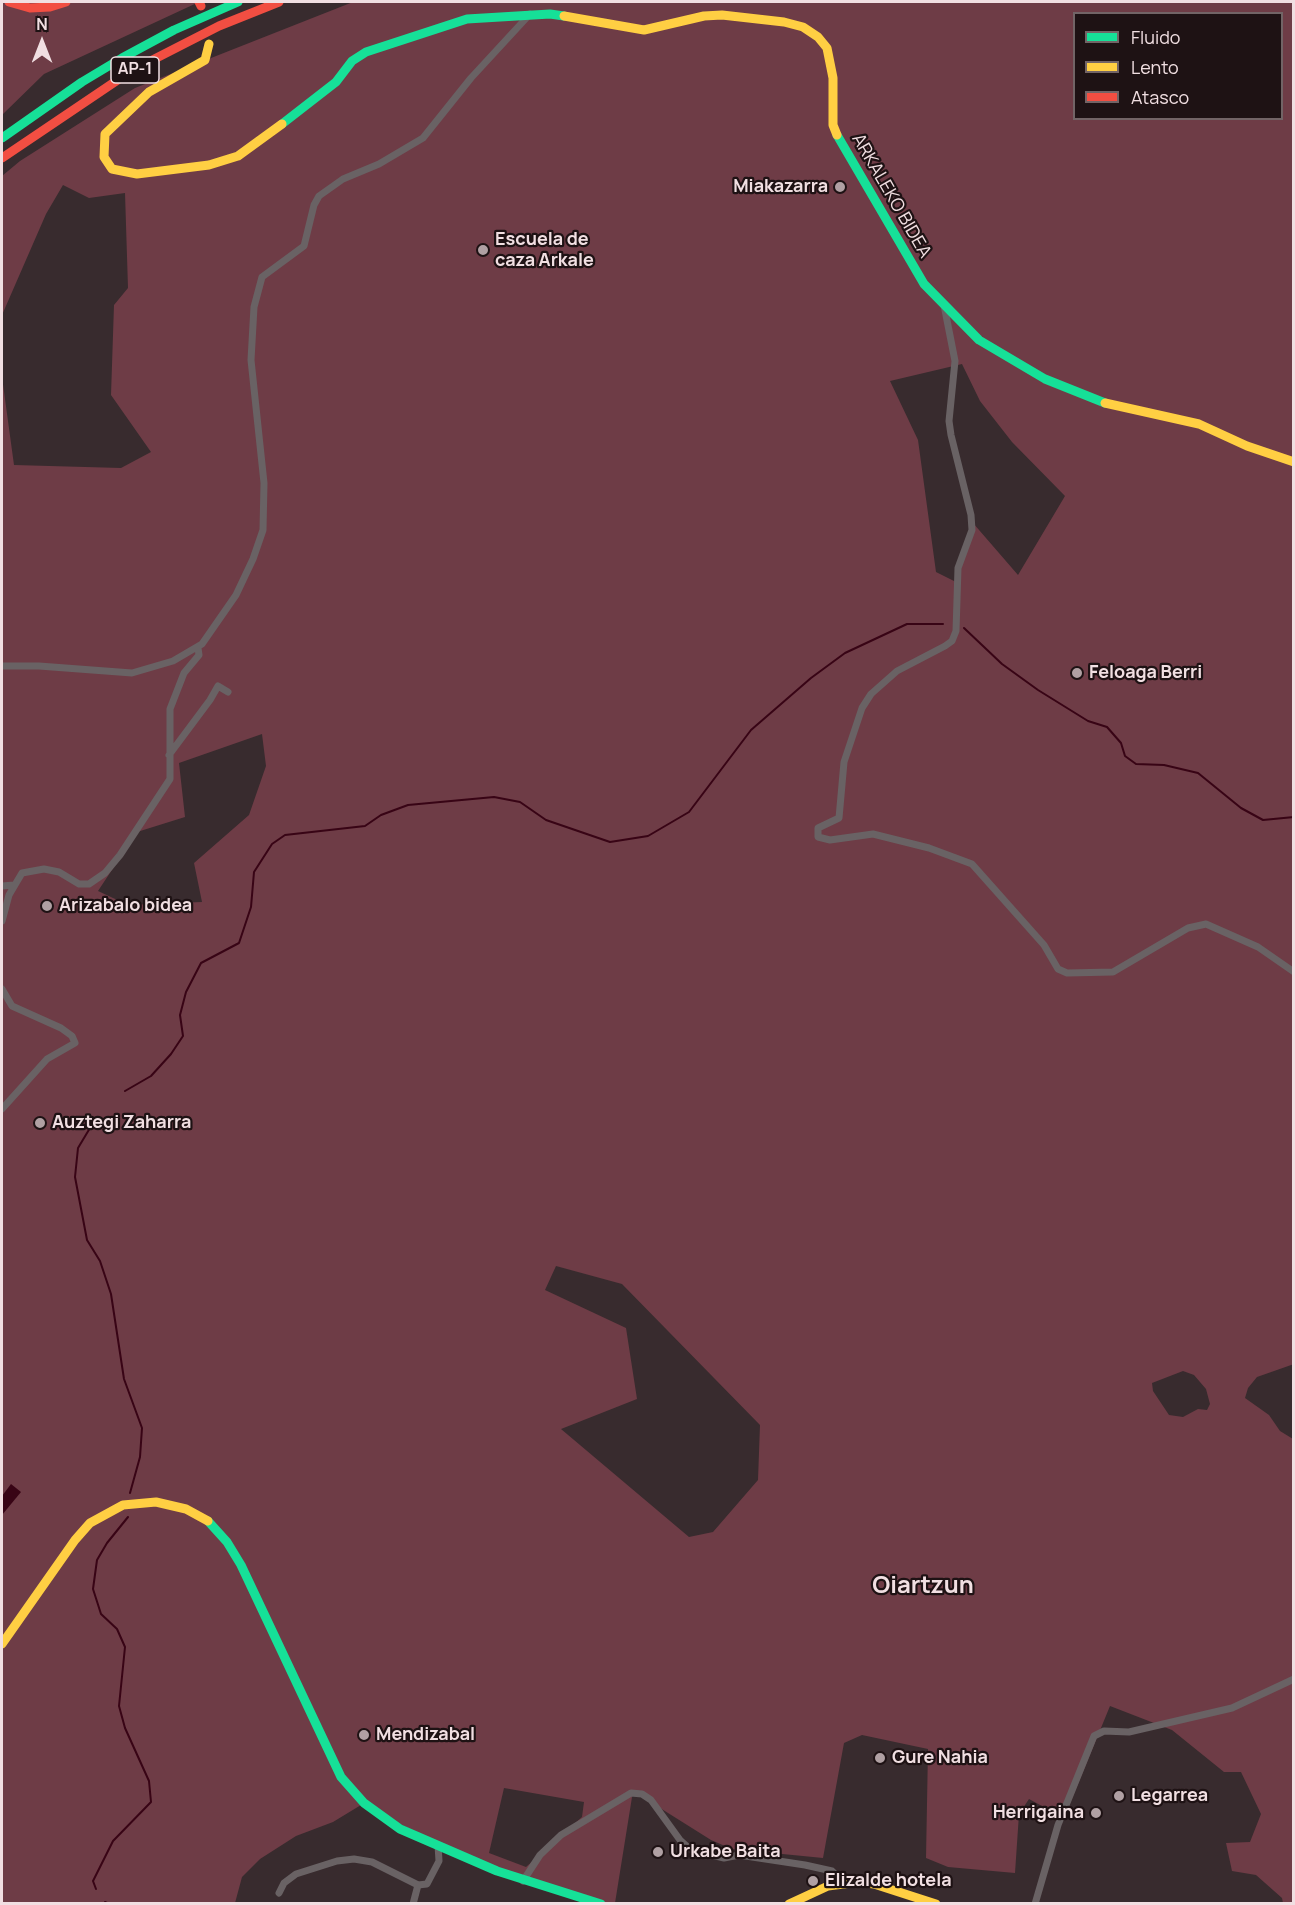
<!DOCTYPE html>
<style>
body{margin:0}
#map{position:relative;width:1295px;height:1905px;overflow:hidden;background:#382b2e;font-family:Manrope,sans-serif}
canvas{display:block}
.frame{position:absolute;inset:0;border:3px solid #f1dfe2;pointer-events:none}
.legend{position:absolute;left:1073px;top:12px;width:210px;height:108px;box-sizing:border-box;background:#1e1214;border:2px solid #726466;margin:0;padding:8px 10px;list-style:none;font-size:18px;color:#f1dfe2}
.legend li{display:flex;align-items:center;gap:12px;height:30px}
.legend b{width:30px;border:2px solid #726466}
.north{position:absolute;left:12px;top:12px;width:60px;height:60px;-webkit-text-stroke:4px #1e1214;paint-order:stroke;rotate:0deg;font-size:16px;font-weight:700;line-height:24px;text-align:center;color:#f1dfe2}
.north::after{content:'';display:block;margin:auto;width:21px;height:27px;background:#f1dfe2;clip-path:polygon(50% 0,100% 100%,50% 72%,0 100%)}
</style>
<div id="map">
<canvas width="1295" height="1905"></canvas>
<div class="frame"></div>
<ul class="legend">
<li><b style="height:8px;background:#16e098"></b>Fluido</li>
<li><b style="height:8px;background:#ffcf43"></b>Lento</li>
<li><b style="height:8px;background:#f24e42"></b>Atasco</li>
</ul>
<div class="north">N</div>
</div>
<script>
const ctx = document.querySelector('canvas').getContext('2d');
ctx.lineJoin = 'round';
function fill(path, color) {
  ctx.fillStyle = color;
  ctx.fill(path, 'evenodd');
}
function toPath(rows) {
  const path = new Path2D();
  for (const r of rows) {
    path.moveTo(r[0], r[1]);
    for (let i = 2; i < r.length; i += 2) path.lineTo(r[i], r[i + 1]);
  }
  return path;
}
function trace(path, color, width, dash) {
  ctx.strokeStyle = color;
  ctx.lineWidth = width;
  ctx.lineCap = dash ? 'butt' : 'round';
  ctx.setLineDash(dash || []);
  ctx.stroke(path);
}
function label(font, color, halo, rows, align = 'center') {
  ctx.font = font + ' Manrope,sans-serif';
  ctx.lineWidth = 4.5;
  ctx.setLineDash([]);
  ctx.textBaseline = 'middle';
  ctx.strokeStyle = halo;
  ctx.fillStyle = color;
  for (const [text, x, y, turn = 0] of rows) {
    ctx.save();
    ctx.translate(x, y);
    ctx.rotate((+turn || 0) * Math.PI / 180);
    ctx.textAlign = isNaN(turn) ? turn : align;
    if (halo) ctx.strokeText(text, 0, 0);
    ctx.fillText(text, 0, 0);
    ctx.restore();
  }
}
fill(toPath([
 [2,2,199,2,44,74,2,115],
 [353,2,1293,2,1294,1364,1257,1377,1248,1388,1245,1398,1269,1415,1280,1431,1293,1439,1293,1903,1283,1903,1282,1898,1256,1875,1232,1871,1226,1843,1250,1842,1261,1814,1241,1772,1224,1772,1172,1730,1110,1706,1064,1818,1029,1799,1019,1814,1015,1873,948,1867,926,1858,928,1749,862,1735,844,1743,823,1858,732,1849,711,1840,633,1791,615,1903,601,1903,488,1867,361,1805,333,1822,296,1836,260,1859,242,1877,235,1903,2,1903,2,377,14,465,121,468,151,452,111,395,114,305,128,288,125,193,89,198,63,185,46,214,2,315,2,176,20,161,135,88],
 [1074,14,1282,14,1282,118,1074,118],
 [962,364,980,401,1012,442,1065,496,1018,575,973,523,956,582,936,572,918,440,890,381],
 [262,734,266,766,249,815,194,863,202,902,128,905,98,891,137,832,185,817,179,763],
 [556,1266,622,1284,760,1425,758,1480,713,1532,689,1537,561,1429,637,1399,626,1328,545,1290],
 [1183,1371,1194,1375,1206,1389,1210,1404,1207,1410,1198,1409,1183,1417,1169,1415,1153,1391,1152,1383],
 [504,1788,584,1802,582,1817,526,1867,489,1853]
]), '#6e3c46');
fill(toPath([
 [11,1484,21,1492,2,1515,2,1496]
]), '#380415');
trace(toPath([
 [964,628,1002,664,1038,690,1088,721,1107,727,1121,743,1125,756,1136,764,1164,765,1198,773,1241,808,1263,820,1294,817],
 [125,1091,151,1076,171,1054,183,1036,180,1015,186,992,201,963,239,943,251,907,254,872,272,844,285,835,365,826,381,815,408,805,494,797,520,802,546,820,610,842,648,836,689,812,751,730,811,678,845,653,907,624,943,624],
 [93,1123,78,1148,75,1177,87,1240,100,1261,111,1294,124,1379,142,1428,140,1457,130,1493],
 [96,1889,93,1881,113,1841,151,1802,149,1781,125,1728,119,1706,125,1647,117,1629,101,1614,93,1589,97,1560,107,1543,128,1517],
 [105,1902,109,1904]
]), '#380415', 2);
trace(toPath([
 [944,305,955,361,949,421,951,435,971,515,972,530,958,568,956,631,952,641,945,646,897,671,871,694,862,708,844,762,839,818,818,828,818,837,830,840,873,834,929,848,972,864,1044,945,1058,969,1067,973,1113,972,1188,928,1206,924,1258,947,1294,972],
 [2,666,39,666,132,673,173,661,202,644,236,595,253,559,263,530,264,483,251,360,254,307,262,277,304,246,314,205,319,196,343,179,379,164,423,138,471,78,530,14],
 [169,755,210,700,218,686,228,692],
 [2,886,14,885],
 [2,921,9,895,22,873,44,869,59,872,79,884,89,884,105,873,120,855,170,779,170,709,184,673,199,655,198,648],
 [2,989,12,1006,61,1028,72,1036,75,1043,47,1059,2,1109],
 [523,1881,540,1855,561,1835,631,1793,642,1794,651,1800,680,1840,691,1850,724,1858,739,1855,805,1865,832,1871,845,1883],
 [279,1893,284,1883,296,1874,337,1861,354,1859,372,1862,418,1885,427,1884,439,1861,438,1845],
 [413,1904,418,1885],
 [1035,1904,1058,1825,1094,1736,1104,1731,1129,1732,1232,1708,1294,1679]
]), '#696264', 7);
trace(toPath([
 [282,124,336,82,352,61,366,52,467,19,550,14,564,16],
 [837,135,924,284,979,340,1045,379,1105,403],
 [2,138,82,82,122,58,174,30,238,2],
 [208,1521,227,1542,241,1565,341,1777,364,1803,400,1829,497,1871,601,1904]
]), '#16e098', 9);
trace(toPath([
 [564,16,644,30,704,16,722,15,784,22,803,27,818,37,827,48,833,78,833,125,837,135],
 [209,44,205,60,149,92,105,134,104,157,112,169,137,174,209,165,238,156,282,124],
 [1105,403,1199,424,1247,446,1294,462],
 [2,1644,75,1540,90,1523,123,1505,156,1502,186,1509,208,1521],
 [789,1904,828,1886,859,1882,874,1884,936,1904]
]), '#ffcf43', 9);
trace(toPath([
 [9,2,30,8,50,7,66,2],
 [199,2,201,6],
 [2,158,131,71,219,26,279,2]
]), '#f24e42', 9);
for (const [x, y, r, color] of [
 [840,187,6,"#b0a0a3"],
 [483,250,6,"#b0a0a3"],
 [1077,673,6,"#b0a0a3"],
 [47,906,6,"#b0a0a3"],
 [40,1123,6,"#b0a0a3"],
 [364,1735,6,"#b0a0a3"],
 [880,1758,6,"#b0a0a3"],
 [1119,1796,6,"#b0a0a3"],
 [1096,1813,6,"#b0a0a3"],
 [658,1852,6,"#b0a0a3"],
 [813,1881,6,"#b0a0a3"]
]) {
  const dot = new Path2D();
  dot.arc(x, y, r, 0, 2 * Math.PI);
  ctx.fillStyle = color;
  ctx.fill(dot);
  trace(dot, '#1e1214', 2);
}
for (const [x, y, w] of [
 [135,70,48]
]) {
  const box = new Path2D();
  box.roundRect(x - w / 2, y - 13, w, 26, 4.5);
  ctx.fillStyle = '#1e1214';
  ctx.fill(box);
  trace(box, '#f1dfe2', 1.5);
}
label('bold 16px', '#f1dfe2', null, [
 ["AP-1",135,70]
]);
label('bold 18px', '#f1dfe2', '#1e1214', [
 ["Miakazarra",828,187,"right"],
 ["Escuela de",495,240],
 ["caza Arkale",495,261],
 ["Feloaga Berri",1089,673],
 ["Arizabalo bidea",59,906],
 ["Auztegi Zaharra",52,1123],
 ["Mendizabal",376,1735],
 ["Gure Nahia",892,1758],
 ["Legarrea",1131,1796],
 ["Herrigaina",1084,1813,"right"],
 ["Urkabe Baita",670,1852],
 ["Elizalde hotela",825,1881]
], 'left');
label('18px', '#f1dfe2', '#1e1214', [
 ["ARKALEKO BIDEA",891,196,60]
]);
label('bold 24px', '#f1dfe2', '#1e1214', [
 ["Oiartzun",923,1586]
]);
</script>
